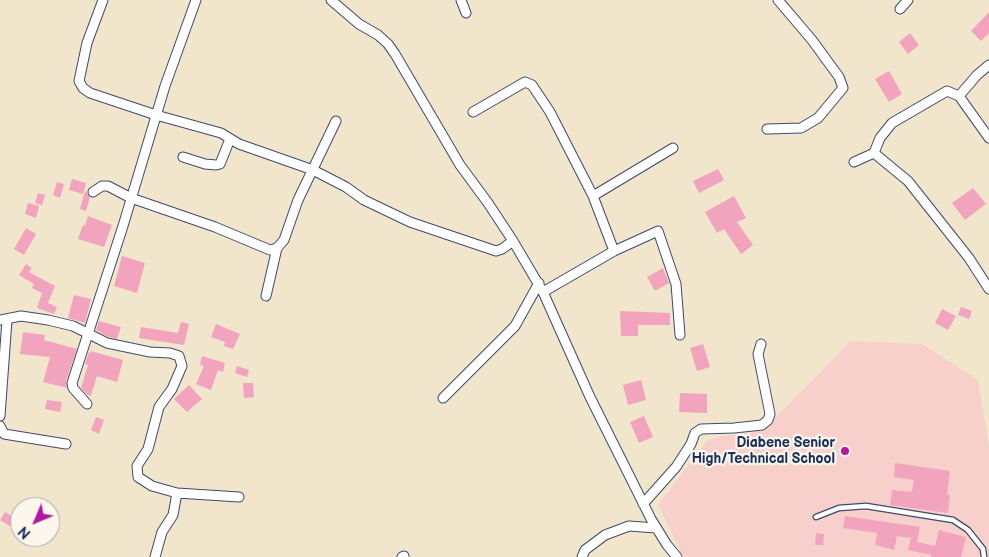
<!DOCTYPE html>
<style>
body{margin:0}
#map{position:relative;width:989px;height:557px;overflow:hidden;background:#f1e6cb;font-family:"Balsamiq Sans",sans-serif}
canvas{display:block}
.north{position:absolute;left:10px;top:497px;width:50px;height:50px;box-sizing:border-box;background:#fbf7ec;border:1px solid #a1a7b3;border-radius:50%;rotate:225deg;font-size:14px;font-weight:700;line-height:20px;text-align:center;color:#1b2f5e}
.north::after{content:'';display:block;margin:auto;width:18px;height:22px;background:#b5179e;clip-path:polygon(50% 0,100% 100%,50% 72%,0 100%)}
</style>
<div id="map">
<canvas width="989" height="557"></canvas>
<div class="north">N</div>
</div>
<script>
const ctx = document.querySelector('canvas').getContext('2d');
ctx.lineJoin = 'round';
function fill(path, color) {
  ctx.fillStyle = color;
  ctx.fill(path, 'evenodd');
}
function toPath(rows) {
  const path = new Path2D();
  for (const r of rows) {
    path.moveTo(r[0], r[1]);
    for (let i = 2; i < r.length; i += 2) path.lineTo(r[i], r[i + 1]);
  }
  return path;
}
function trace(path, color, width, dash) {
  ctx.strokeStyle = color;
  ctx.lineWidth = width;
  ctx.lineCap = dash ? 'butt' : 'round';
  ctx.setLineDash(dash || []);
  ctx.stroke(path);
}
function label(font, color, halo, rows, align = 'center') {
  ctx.font = font + ' "Balsamiq Sans",sans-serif';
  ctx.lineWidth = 4.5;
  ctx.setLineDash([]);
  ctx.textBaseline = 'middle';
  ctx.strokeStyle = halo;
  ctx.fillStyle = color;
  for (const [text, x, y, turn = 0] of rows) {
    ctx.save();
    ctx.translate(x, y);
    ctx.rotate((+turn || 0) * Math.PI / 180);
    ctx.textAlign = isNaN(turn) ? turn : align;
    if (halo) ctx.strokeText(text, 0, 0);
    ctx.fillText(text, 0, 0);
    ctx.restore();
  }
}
fill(toPath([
 [851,341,922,344,978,380,989,447,989,557,687,557,682,554,658,505,708,440,723,436,752,433,775,418]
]), '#f7d0cb');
fill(toPath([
 [989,12,989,33,981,41,971,31],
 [910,33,919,45,908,54,899,42],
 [889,71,902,94,889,102,875,79],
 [718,169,724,180,699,193,693,181],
 [72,179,86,183,83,194,69,190],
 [57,182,64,184,60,198,53,195],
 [973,188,986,204,965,220,952,203],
 [85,191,90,197,86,211,80,209],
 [38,193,45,195,42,205,35,203],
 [734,196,746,218,737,222,753,245,741,254,724,229,717,233,705,212],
 [28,203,39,206,36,218,25,214],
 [88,216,112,225,104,247,78,239,83,225,85,226],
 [26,228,36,234,24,255,14,249],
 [122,256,145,263,137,293,114,286],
 [26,264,32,268,29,272,55,286,48,303,57,307,54,314,37,308,42,293,32,288,34,284,19,275],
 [663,268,669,283,655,291,647,277],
 [74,295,91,299,85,323,68,318],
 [961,307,972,311,969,319,958,315],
 [942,309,956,316,948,330,935,323],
 [620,311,670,313,670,325,638,325,638,336,621,336],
 [99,321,121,327,117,339,109,337,96,330],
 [181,322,189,324,184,345,139,338,141,327,178,333],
 [216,324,240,334,233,349,224,346,225,342,211,337],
 [23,332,45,335,44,340,77,349,66,381,67,388,43,382,50,357,20,354],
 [703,344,710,367,697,371,690,348],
 [91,351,123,360,117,382,97,376,91,396,88,395,81,388,88,365,85,364,89,352,91,353],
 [202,356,225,363,223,372,218,370,211,390,196,384,204,366,200,365],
 [237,366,249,370,247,377,235,373],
 [641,380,646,400,628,405,623,385],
 [243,383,253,383,254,397,244,398],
 [189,385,202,399,187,412,174,399],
 [680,393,707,394,707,413,679,412],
 [47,400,62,402,60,412,45,409],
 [644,416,653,437,639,443,630,422],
 [96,417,104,420,99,434,91,430],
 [895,463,950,471,947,495,950,495,948,513,890,505,892,490,912,492,914,480,894,477],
 [5,512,20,521,15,529,0,520],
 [845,516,920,527,917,542,935,546,939,530,966,537,961,557,931,557,931,555,908,550,911,538,897,536,894,550,875,545,877,533,843,528],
 [816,533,824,534,823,545,815,545]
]), '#f2a3be');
const service = toPath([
 [816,517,839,508,866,506,953,520,968,530,983,549,984,557]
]);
const minor = toPath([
 [103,0,87,43,79,81,83,88,90,93,156,115,221,133,239,144,313,170,346,187,364,200,410,222,496,251,502,249,513,241],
 [331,0,359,24,378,35,388,44,395,54,460,165,488,203,513,241,543,292,590,397,651,519,667,545,677,557],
 [461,0,466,13],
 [900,9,908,0],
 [959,96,977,75,989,65],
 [473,112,525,82,532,85,550,112,593,196,614,251],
 [767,129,801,128,818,118,843,88,839,77,812,40,778,0],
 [874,153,908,181,969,258,989,289],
 [183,157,205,164,216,165,220,164,230,139],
 [854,162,874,153,880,138,892,123,947,91,959,96,989,138],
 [93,192,102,186,108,186,131,198,215,227,270,250,277,248,284,240,298,200,336,121],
 [593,196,673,148],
 [543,292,614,251,658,231,676,284,680,335],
 [266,296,277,248],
 [0,320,21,316,48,320,73,326,107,343,150,352,170,353,179,356,182,366,172,389,159,407,148,449,137,466,138,477,152,486,177,493,239,497],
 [443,398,515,326,539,283],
 [87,404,73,388,72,383,123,226,165,86,196,0],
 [0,416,7,320],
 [0,426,4,434,66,444],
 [643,504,676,467,691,444,695,433,701,429,734,428,762,425,768,420,770,414,758,354,761,344],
 [155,557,162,532,173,515,177,493],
 [402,557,404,556],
 [582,557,585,550,605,535,629,526,656,528]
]);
trace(service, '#3b4a6e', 7);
trace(minor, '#3b4a6e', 11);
trace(service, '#fff', 4.5);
trace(minor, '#fff', 9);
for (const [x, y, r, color] of [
 [845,451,5,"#b5179e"]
]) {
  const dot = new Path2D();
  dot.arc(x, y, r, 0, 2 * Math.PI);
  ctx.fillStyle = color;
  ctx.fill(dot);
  trace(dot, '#fbf7ec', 2);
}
label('bold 14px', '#1b2f5e', '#fbf7ec', [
 ["Diabene Senior",835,443],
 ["High/Technical School",835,459]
], 'right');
</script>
